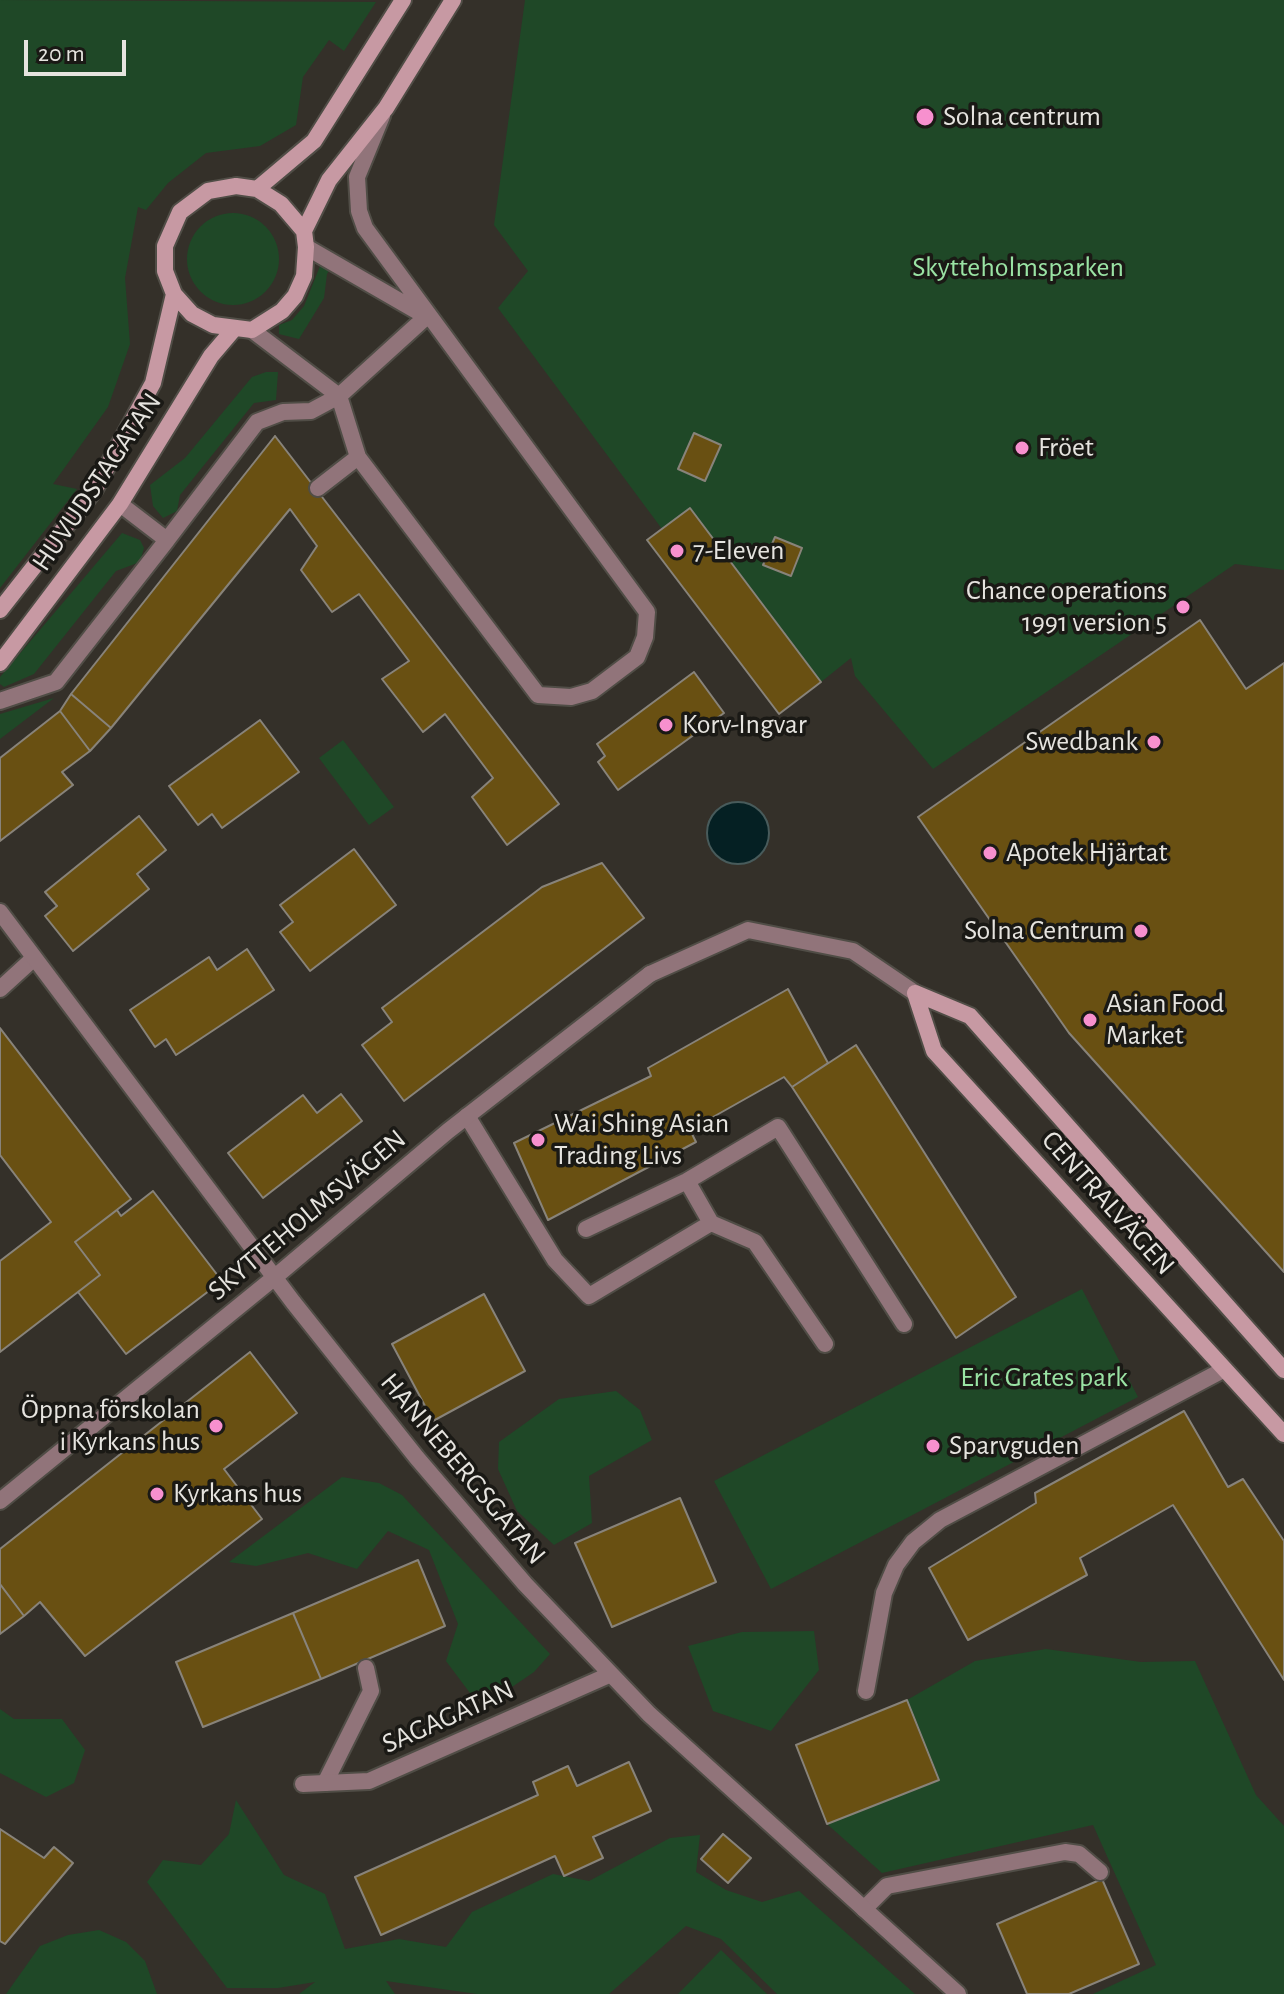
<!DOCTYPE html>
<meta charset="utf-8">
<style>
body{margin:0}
#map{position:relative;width:1284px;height:1994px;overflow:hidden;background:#343029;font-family:"Alegreya Sans",sans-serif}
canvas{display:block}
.scale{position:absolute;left:24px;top:40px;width:102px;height:36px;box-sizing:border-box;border:4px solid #e6e4df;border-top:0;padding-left:10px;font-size:24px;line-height:28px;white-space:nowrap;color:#e6e4df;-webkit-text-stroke:6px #1a1915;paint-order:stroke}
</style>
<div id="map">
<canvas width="1284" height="1994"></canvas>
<div class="scale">20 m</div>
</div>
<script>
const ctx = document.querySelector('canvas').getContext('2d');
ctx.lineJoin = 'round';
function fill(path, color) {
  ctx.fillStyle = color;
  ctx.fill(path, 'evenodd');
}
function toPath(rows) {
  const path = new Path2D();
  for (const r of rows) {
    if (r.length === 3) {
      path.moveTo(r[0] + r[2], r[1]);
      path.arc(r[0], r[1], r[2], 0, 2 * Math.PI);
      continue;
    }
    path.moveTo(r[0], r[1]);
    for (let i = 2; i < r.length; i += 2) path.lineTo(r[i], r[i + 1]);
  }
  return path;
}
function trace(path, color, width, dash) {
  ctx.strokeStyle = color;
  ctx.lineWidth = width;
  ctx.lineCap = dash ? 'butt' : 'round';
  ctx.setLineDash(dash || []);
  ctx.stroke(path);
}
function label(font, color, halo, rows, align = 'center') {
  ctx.font = font + ' "Alegreya Sans",sans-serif';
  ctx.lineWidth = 7;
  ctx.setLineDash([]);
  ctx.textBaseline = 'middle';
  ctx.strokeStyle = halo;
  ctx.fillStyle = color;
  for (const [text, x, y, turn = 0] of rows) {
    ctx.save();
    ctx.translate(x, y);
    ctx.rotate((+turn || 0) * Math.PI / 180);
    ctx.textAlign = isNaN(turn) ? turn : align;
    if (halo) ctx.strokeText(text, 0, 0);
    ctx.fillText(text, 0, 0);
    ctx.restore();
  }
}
fill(toPath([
 [0,0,376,2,344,51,329,40,303,77,296,125,260,146,206,153,168,183,146,210,138,207,125,278,130,344,108,407,53,484,77,489,0,588],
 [525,0,1284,0,1284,570,1235,564,933,769,855,676,851,658,821,682,690,508,662,529,498,308,528,271,494,225],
 [233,259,46],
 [322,261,332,266,327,274,324,298,299,339,279,334,279,325,292,320,304,306],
 [266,372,278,372,276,400,254,403,180,495,177,511,163,518,153,506,150,485,185,458,252,377],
 [122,533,140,540,144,548,140,562,116,571,34,674,4,687,0,684,0,677],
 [54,698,0,739,0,714],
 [343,740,394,807,369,825,319,758],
 [1082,1289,1138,1397,771,1589,714,1481],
 [616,1391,640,1410,652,1440,589,1476,592,1523,554,1545,517,1511,498,1469,499,1442,559,1399],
 [342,1477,379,1483,402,1495,550,1654,534,1672,512,1687,470,1693,446,1661,458,1624,429,1550,388,1531,357,1569,308,1553,256,1566,229,1562],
 [814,1631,819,1670,771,1731,713,1711,688,1646,742,1632],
 [1046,1649,1141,1662,1195,1661,1256,1795,1284,1826,1284,1994,1093,1994,1156,1965,1093,1825,882,1873,827,1824,938,1780,907,1700,975,1661],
 [0,1709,14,1719,62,1719,85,1750,74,1783,46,1797,0,1773],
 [236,1800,284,1875,325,1894,345,1949,399,1939,446,1947,472,1912,553,1874,589,1881,670,1838,700,1835,696,1872,726,1890,762,1902,799,1891,915,1994,777,1994,721,1939,686,1926,609,1994,477,1994,386,1981,395,1994,299,1994,315,1982,278,1988,227,1988,147,1882,163,1860,201,1865,229,1834],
 [99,1930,126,1942,145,1961,157,1994,6,1994,40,1946,68,1935],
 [721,1950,767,1994,678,1994]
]), '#1f4827');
const water = toPath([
 [738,833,31]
]);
fill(water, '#052023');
trace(water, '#485b5b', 2);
const building = toPath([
 [694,433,721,445,705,481,678,469,694,433],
 [275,436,559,804,507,845,472,797,493,778,445,714,423,732,382,679,409,661,359,594,332,612,301,570,317,546,290,509,111,728,71,694,275,436],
 [690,508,821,682,779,714,647,540,690,508],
 [775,537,802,548,791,576,763,565,775,537],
 [1200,620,1246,689,1284,663,1284,1272,1069,1033,918,817,1200,620],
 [694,672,724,713,618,790,598,762,605,756,597,744,694,672],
 [71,694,111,728,90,751,60,711,71,694],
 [60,711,90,751,62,772,73,785,0,841,0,758,60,711],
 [260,720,299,772,222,828,212,814,198,825,169,786,260,720],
 [139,816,166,850,137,874,149,889,73,951,45,916,57,906,45,892,139,816],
 [354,849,396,905,310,971,280,932,293,922,280,905,354,849],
 [602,863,644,918,404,1101,362,1045,392,1022,382,1008,542,887,602,863],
 [247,949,274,990,176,1055,166,1039,155,1047,130,1010,209,957,217,970,247,949],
 [788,989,828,1063,792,1087,784,1077,690,1130,696,1142,548,1220,514,1143,651,1076,648,1068,788,989],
 [0,1028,131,1199,75,1242,100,1275,0,1352,0,1261,51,1222,0,1155,0,1028],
 [856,1045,1016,1297,956,1338,792,1087,856,1045],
 [341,1094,362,1121,263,1198,228,1153,303,1095,317,1113,341,1094],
 [153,1191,222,1281,126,1354,78,1292,100,1275,75,1242,117,1210,121,1216,153,1191],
 [484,1294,525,1371,433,1421,392,1344,484,1294],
 [250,1352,297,1413,224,1469,262,1519,85,1656,40,1602,24,1616,0,1584,0,1549,250,1352],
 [1184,1411,1228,1487,1243,1479,1284,1541,1284,1680,1173,1505,1080,1558,1087,1575,968,1640,929,1568,1036,1503,1035,1493,1184,1411],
 [680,1498,716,1582,612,1627,575,1543,680,1498],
 [418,1560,445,1626,321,1679,293,1613,418,1560],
 [0,1584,24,1616,0,1634,0,1584],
 [293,1613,321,1679,203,1727,176,1662,293,1613],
 [907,1700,939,1780,827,1824,796,1745,907,1700],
 [629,1762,651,1811,593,1837,603,1858,564,1876,555,1856,381,1935,355,1877,538,1795,533,1782,568,1766,577,1786,629,1762],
 [0,1829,44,1858,54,1847,73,1863,5,1944,0,1941,0,1829],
 [723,1834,751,1858,728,1883,701,1859,723,1834],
 [1102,1879,1139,1964,1069,1994,1027,1994,997,1924,1102,1879]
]);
fill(building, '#695012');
trace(building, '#88837a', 2);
const lane = toPath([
 [306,247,422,314],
 [252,330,339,396,358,457,538,695,571,697,592,691,637,657,645,637,647,612,365,228,359,211,357,177,382,116],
 [318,488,358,457],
 [120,504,167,540,257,422,283,412,311,411,339,396,427,316],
 [0,701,56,682,167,540],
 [650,974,748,930,853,951,915,993],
 [0,989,34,958],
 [467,1116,555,1260,589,1296,711,1223,755,1242,825,1344],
 [687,1181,711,1223],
 [586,1229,687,1181,778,1127,904,1324],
 [866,1691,884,1593,896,1565,913,1542,940,1520,1223,1370],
 [325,1783,371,1691,366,1668],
 [864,1909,887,1886,1065,1852,1079,1854,1100,1872]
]);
const street = toPath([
 [0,912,293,1302,417,1458,525,1584,649,1714,958,1994],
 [0,1501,275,1277,448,1131,650,974],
 [303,1784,369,1781,609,1675]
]);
const secondary = toPath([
 [236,186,257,189,281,204,304,231,306,247,304,276,295,296,282,311,252,330,213,325,192,314,174,294,165,271,165,246,180,212,208,191,236,186],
 [257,189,314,141,403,0],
 [304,231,329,180,386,108,453,0],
 [0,610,95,489,153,383,174,294],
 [0,663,120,504,211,356,234,329],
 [915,993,934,1051,1284,1434],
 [915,993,970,1016,1284,1370]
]);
trace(lane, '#504d46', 20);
trace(street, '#504d46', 20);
trace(secondary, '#504d46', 20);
trace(lane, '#91747a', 16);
trace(street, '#91747a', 16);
trace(secondary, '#c799a3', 16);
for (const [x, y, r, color] of [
 [925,117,10,"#f790ce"],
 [1022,448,8,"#f790ce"],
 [677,551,8,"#f790ce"],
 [1183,607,8,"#f790ce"],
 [666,725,8,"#f790ce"],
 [1154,742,8,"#f790ce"],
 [990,853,8,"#f790ce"],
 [1141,931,8,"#f790ce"],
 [1090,1020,8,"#f790ce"],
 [538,1140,8,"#f790ce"],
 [216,1426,8,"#f790ce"],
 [933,1446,8,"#f790ce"],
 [157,1494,8,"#f790ce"]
]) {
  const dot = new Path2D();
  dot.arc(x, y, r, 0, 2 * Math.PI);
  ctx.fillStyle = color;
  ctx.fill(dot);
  trace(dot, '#1a1915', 3);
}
label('28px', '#e6e4df', '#1a1915', [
 ["Solna centrum",943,117],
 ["Fröet",1038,448],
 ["7-Eleven",693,551],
 ["Chance operations",1167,591,"right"],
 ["1991 version 5",1167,623,"right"],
 ["Korv-Ingvar",682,725],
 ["Swedbank",1138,742,"right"],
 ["Apotek Hjärtat",1006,853],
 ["Solna Centrum",1125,931,"right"],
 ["Asian Food",1106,1004],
 ["Market",1106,1036],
 ["Wai Shing Asian",554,1124],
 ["Trading Livs",554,1156],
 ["Öppna förskolan",200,1410,"right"],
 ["i Kyrkans hus",200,1442,"right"],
 ["Sparvguden",949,1446],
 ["Kyrkans hus",173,1494]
], 'left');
label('28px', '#9ae3a4', '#1a1915', [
 ["Skytteholmsparken",1018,268],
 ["Eric Grates park",1044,1378]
]);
label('28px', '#e6e4df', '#1a1915', [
 ["HUVUDSTAGATAN",97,482,-56],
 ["CENTRALVÄGEN",1108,1203,48],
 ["SKYTTEHOLMSVÄGEN",307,1215,-40],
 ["HANNEBERGSGATAN",463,1469,50],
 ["SAGAGATAN",448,1717,-24]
]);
</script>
